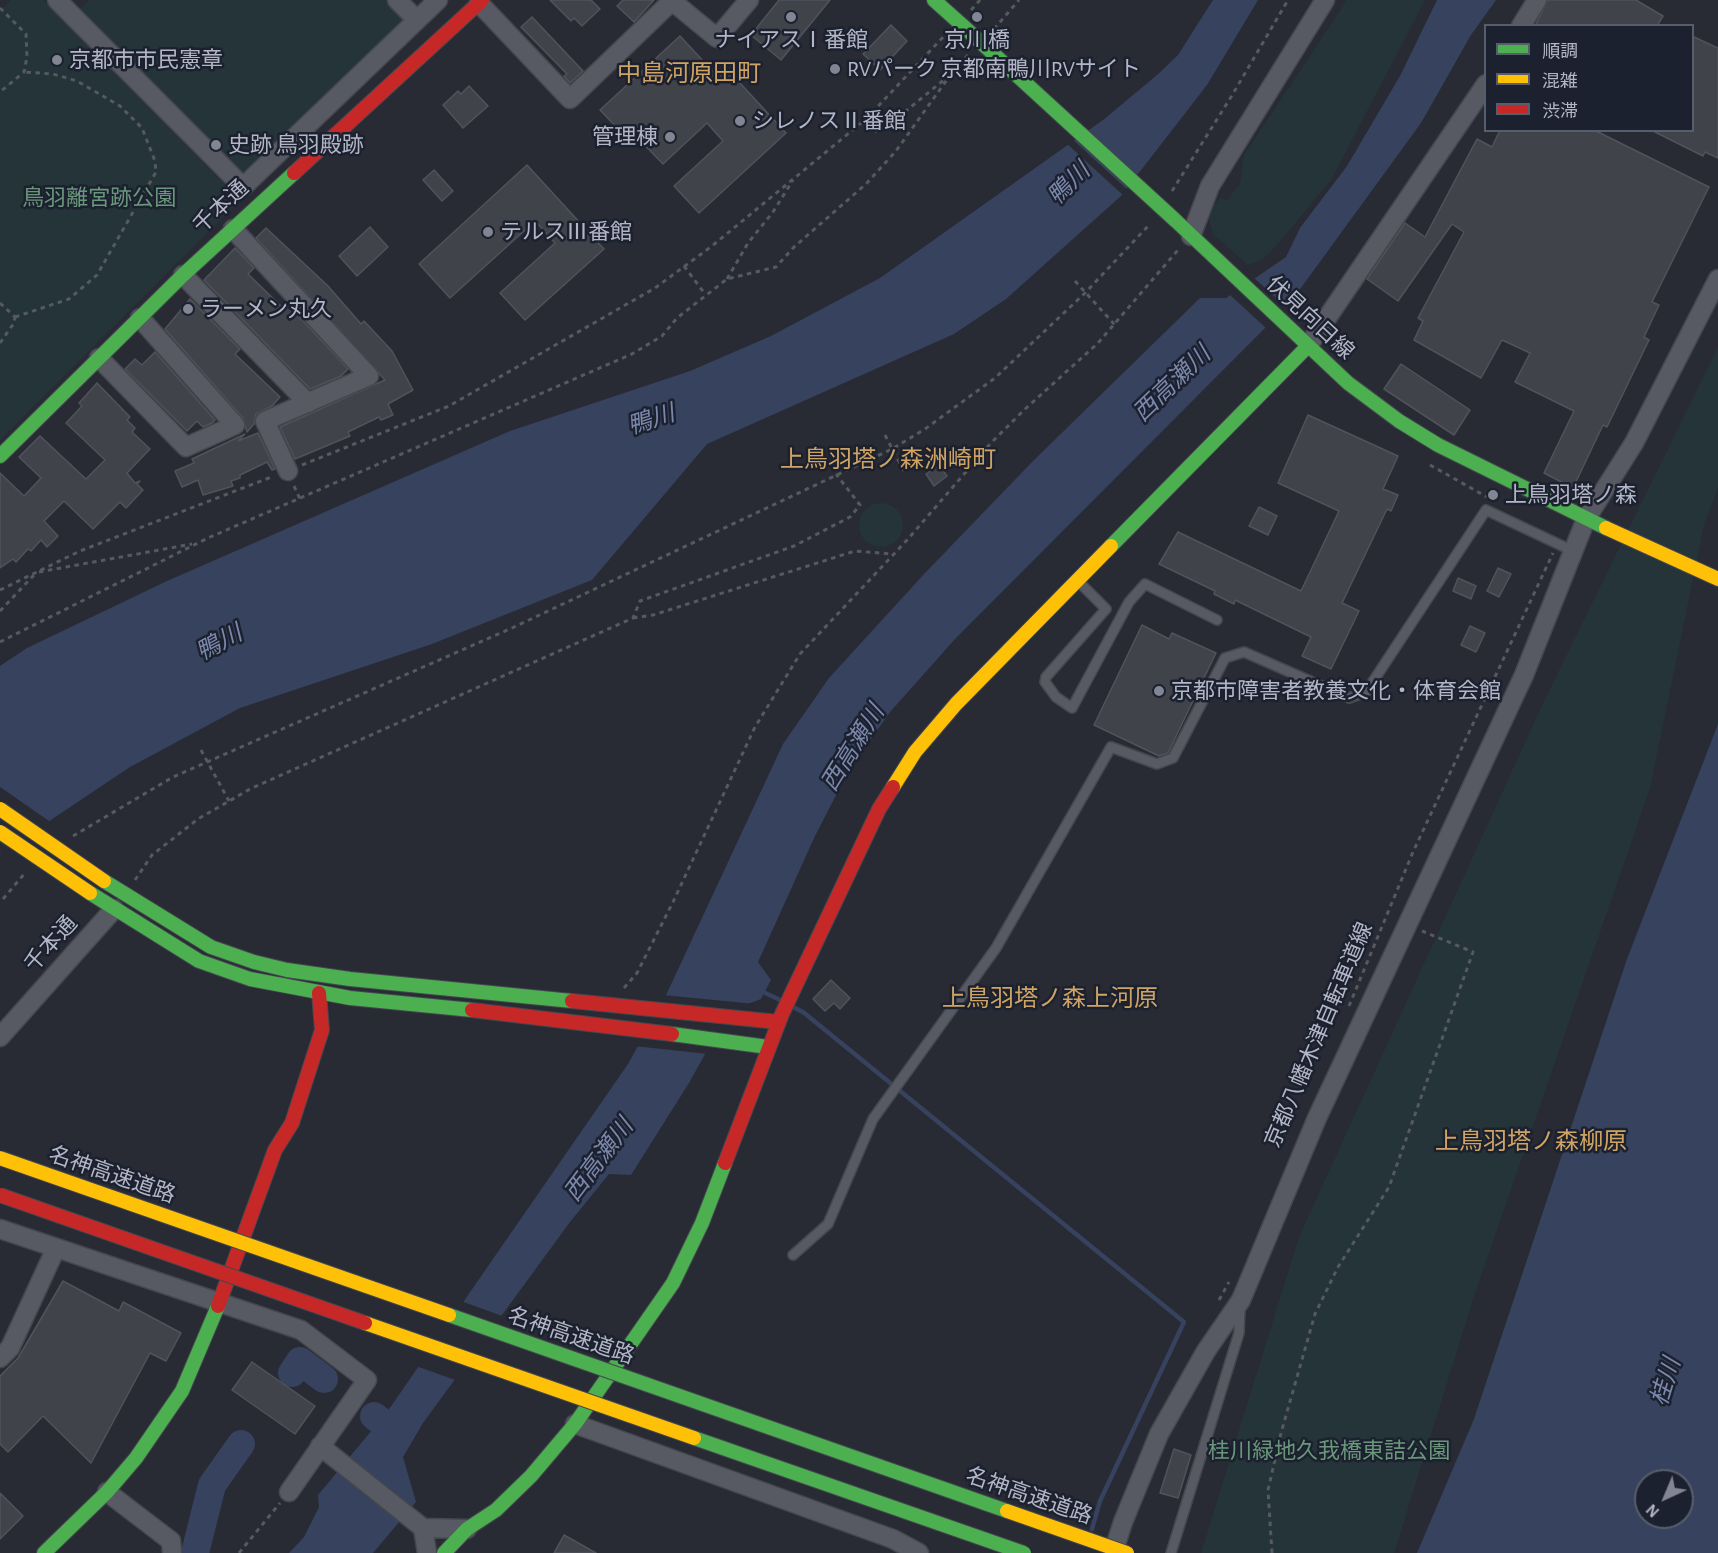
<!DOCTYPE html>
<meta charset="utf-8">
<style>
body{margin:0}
#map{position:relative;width:1718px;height:1553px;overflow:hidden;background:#282b34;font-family:"Alegreya Sans","Noto Sans JP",sans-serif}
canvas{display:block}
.legend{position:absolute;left:1484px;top:24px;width:210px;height:108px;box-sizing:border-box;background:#1c212f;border:2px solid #585d6b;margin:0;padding:8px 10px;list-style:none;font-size:18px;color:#b2b6c6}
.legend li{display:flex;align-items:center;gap:12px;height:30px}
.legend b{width:30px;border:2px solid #585d6b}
.north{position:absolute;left:1634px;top:1469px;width:60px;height:60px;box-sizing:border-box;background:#1c212f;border:2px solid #585d6b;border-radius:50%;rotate:224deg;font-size:16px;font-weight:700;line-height:24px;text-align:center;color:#b2b6c6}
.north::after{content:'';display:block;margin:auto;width:21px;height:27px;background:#828593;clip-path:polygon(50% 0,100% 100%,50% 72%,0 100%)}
</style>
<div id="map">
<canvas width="1718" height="1553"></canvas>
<ul class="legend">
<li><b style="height:8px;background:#4caf50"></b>順調</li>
<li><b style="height:8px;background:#ffc107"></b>混雑</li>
<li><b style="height:8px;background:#c62828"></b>渋滞</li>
</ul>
<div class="north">N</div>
</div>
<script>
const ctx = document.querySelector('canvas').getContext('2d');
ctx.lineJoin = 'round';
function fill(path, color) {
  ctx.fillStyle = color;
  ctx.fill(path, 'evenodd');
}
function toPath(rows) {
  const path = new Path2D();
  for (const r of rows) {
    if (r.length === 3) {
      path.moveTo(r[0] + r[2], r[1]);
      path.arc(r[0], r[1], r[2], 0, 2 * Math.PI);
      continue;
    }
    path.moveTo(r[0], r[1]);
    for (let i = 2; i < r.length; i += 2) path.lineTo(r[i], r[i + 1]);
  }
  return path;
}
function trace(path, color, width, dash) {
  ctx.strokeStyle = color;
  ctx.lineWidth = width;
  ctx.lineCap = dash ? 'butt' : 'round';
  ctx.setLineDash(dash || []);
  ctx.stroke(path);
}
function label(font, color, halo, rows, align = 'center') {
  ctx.font = font + ' "Alegreya Sans","Noto Sans JP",sans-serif';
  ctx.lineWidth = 5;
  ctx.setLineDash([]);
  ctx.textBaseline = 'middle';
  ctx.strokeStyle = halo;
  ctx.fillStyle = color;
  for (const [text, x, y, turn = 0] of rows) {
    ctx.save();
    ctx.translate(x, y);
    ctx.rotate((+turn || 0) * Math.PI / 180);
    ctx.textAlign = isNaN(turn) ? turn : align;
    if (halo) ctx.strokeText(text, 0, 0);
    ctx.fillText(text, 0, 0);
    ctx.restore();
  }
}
fill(toPath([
 [11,0,43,0,234,194,234,206,0,440,0,11],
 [90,0,390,0,403,14,403,25,247,171,237,172,79,10],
 [1347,0,1425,0,1331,180,1277,245,1262,260,1248,265,1213,234,1207,212,1221,197,1227,201,1240,183,1244,155],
 [1718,347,1718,487,1704,525,1650,788,1475,1293,1394,1553,1201,1553,1299,1237,1544,701],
 [881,525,22]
]), '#253439');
fill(toPath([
 [1213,0,1258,0,1207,85,1121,196,1006,299,954,334,707,444,592,580,432,644,240,708,130,767,0,854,0,666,27,648,167,581,510,431,690,371,771,336,880,278,1103,120,1157,75,1178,55],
 [1437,0,1496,0,1471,35,1421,123,1290,303,955,639,890,712,849,770,815,836,758,962,771,980,761,999,729,1011,689,1083,631,1175,609,1174,570,1222,423,1423,403,1457,416,1502,373,1553,289,1553,304,1537,319,1507,318,1495,387,1412,628,1064,667,993,783,744,829,678,925,573,1033,461,1200,298,1226,298,1286,257,1300,228,1347,166,1400,76],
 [1718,724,1718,1553,1417,1553,1474,1419,1627,959],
 [1646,1481,1682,1481,1682,1517,1646,1517]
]), '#37425e');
fill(toPath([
 [1071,138,1129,191,1125,197,1065,142],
 [1252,276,1288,309,1267,329,1228,293],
 [0,787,52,823,4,855,0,853],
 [663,995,755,1004,731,1013,708,1054,634,1046],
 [461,1301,505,1317,458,1381,416,1366]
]), '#282b34');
trace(toPath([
 [761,991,780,1000],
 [793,1007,803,1012,1184,1322,1100,1501,1092,1529]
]), '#37425e', 4.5);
trace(toPath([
 [292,1373,300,1361,324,1379],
 [374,1416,394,1431],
 [195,1553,212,1485,241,1444]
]), '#37425e', 28);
const building = toPath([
 [550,0,591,0,600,9,582,26,574,18,571,21,550,0],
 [623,0,654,0,634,22,617,6,623,0],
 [779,0,830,0,781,60,751,35,779,0],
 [1548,0,1636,0,1663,16,1657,26,1535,26,1548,0],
 [532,17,583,71,570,83,564,76,567,74,521,27,532,17],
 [891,25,907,41,880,70,863,54,891,25],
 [680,36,719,78,728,70,786,133,699,213,674,186,723,141,707,123,663,164,630,130,624,135,600,110,680,36],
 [1692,36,1718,48,1718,158,1705,152,1703,156,1651,130,1692,130,1692,36],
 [469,86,488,106,463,128,443,105,458,91,461,94,469,86],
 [1500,130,1594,130,1709,187,1652,302,1659,305,1644,337,1649,340,1607,427,1603,425,1573,488,1544,473,1574,411,1515,382,1530,353,1502,340,1481,378,1414,340,1423,321,1418,318,1464,232,1452,224,1398,301,1367,279,1405,223,1425,237,1477,139,1492,147,1500,130],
 [527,165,604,249,525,320,500,293,555,243,535,221,450,298,419,264,527,165],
 [434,170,453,191,442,201,423,180,434,170],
 [370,227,388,247,357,276,339,256,370,227],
 [266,228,328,286,361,324,364,321,392,351,413,390,388,404,393,415,381,420,379,417,348,432,350,436,295,459,280,427,385,380,256,238,266,228],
 [235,248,254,268,248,274,283,308,287,304,348,369,341,376,310,389,204,280,235,248],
 [190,299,240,349,235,354,280,397,272,406,256,414,254,424,247,432,243,418,165,329,190,299],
 [155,352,215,420,212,423,203,427,197,421,187,431,125,369,135,359,142,365,155,352],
 [1401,364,1470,410,1454,435,1384,389,1401,364],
 [97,383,130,417,127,420,135,428,132,432,150,449,127,473,135,483,140,481,137,484,143,490,126,508,120,502,93,529,64,501,44,521,58,536,47,547,41,540,31,551,28,549,16,562,13,559,0,568,0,473,24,496,41,478,19,457,40,436,86,479,105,460,66,423,82,406,79,403,97,383],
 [1308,415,1398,456,1383,489,1398,495,1391,511,1387,509,1342,603,1359,611,1331,669,1302,656,1311,637,1235,600,1234,604,1214,594,1215,591,1159,564,1178,532,1301,591,1339,511,1278,483,1308,415],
 [258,433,275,469,272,470,267,462,240,475,240,478,231,481,233,486,203,495,198,480,182,487,175,471,194,463,192,459,245,434,238,441,258,433],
 [939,465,947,476,934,486,926,474,939,465],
 [1259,507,1277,516,1268,535,1249,526,1259,507],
 [1498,568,1511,574,1499,597,1487,591,1498,568],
 [1458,578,1476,586,1471,599,1453,591,1458,578],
 [1142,625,1169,639,1172,633,1216,653,1168,753,1159,756,1094,725,1142,625],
 [1470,626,1485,633,1476,652,1461,645,1470,626],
 [831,980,850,998,840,1009,834,1003,825,1011,813,999,831,980],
 [63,1281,119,1311,123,1302,181,1333,166,1361,150,1353,91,1463,43,1416,8,1452,0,1444,0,1376,18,1358,63,1281],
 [252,1362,315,1406,295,1434,232,1390,252,1362],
 [1174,1449,1191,1455,1178,1498,1160,1493,1174,1449],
 [0,1493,23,1516,0,1539,0,1493],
 [564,1535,596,1553,554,1553,564,1535]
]);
fill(building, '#41434b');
trace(building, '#50535c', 1.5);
const lane = toPath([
 [1078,581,1106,609,1046,677,1045,682,1056,697,1072,708,1129,602,1145,584,1217,620],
 [793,1255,828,1224,873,1119,996,948,1111,747,1157,764,1173,758,1225,658,1244,652,1349,698,1366,692,1486,510,1573,551],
 [1171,1553,1239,1333,1240,1308]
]);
const street = toPath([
 [57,0,243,187,438,0],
 [397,0,417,20],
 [479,3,570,99,672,1,717,38,749,0],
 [1521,26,1537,0],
 [233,229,369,376,265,421,288,471],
 [1191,236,1210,186,1325,0],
 [183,275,308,403],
 [1308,346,1486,84],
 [99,358,186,447,235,425,140,318],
 [0,1037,114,909],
 [0,1229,301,1330,367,1380,289,1492],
 [0,1358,10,1348,56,1248],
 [575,1424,893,1539,919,1553],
 [320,1446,423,1528],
 [107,1492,171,1541,172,1553],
 [427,1553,423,1528,467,1529],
 [1113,1553,1123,1522,1159,1434,1206,1351,1241,1300,1317,1118,1524,675,1586,519,1634,443,1718,279]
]);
const fast = toPath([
 [934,0,963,26],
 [1175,220,1348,383,1399,421,1438,445,1606,528],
 [0,456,183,275,294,173],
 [1111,546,1308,346],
 [104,881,211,947,254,962,287,970,350,979,572,1001],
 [90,893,199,961,250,979,350,998,472,1010],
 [672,1034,768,1047],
 [44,1553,107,1492,136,1458,182,1391,218,1306],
 [444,1553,467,1529,496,1510,531,1476,575,1424,673,1283,702,1223,725,1163]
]);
const slow = toPath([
 [1606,528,1718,579],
 [893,787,915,752,956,704,1111,546]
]);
const jam = toPath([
 [294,173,482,0],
 [572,1001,778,1022],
 [472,1010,672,1034],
 [725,1163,782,1014,879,809,893,787],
 [218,1306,275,1150,292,1123,322,1030,319,993]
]);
trace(lane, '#44474e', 12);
trace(street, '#44474e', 21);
trace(fast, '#44474e', 16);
trace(slow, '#44474e', 16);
trace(jam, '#44474e', 16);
trace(toPath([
 [0,8,26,34,27,57,24,72,0,92],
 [971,10,980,0],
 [994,29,1019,0],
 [865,120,865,125,872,132,884,129,951,74,968,55],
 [1172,191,1231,97,1288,0],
 [684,266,705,294],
 [727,279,748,243,773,212,793,180],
 [1075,281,1115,325],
 [0,303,15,317],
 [15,317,69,299,97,275,156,172,155,161,142,128,120,106,77,81,53,74,24,72],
 [0,343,14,323,15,317],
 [885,435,905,473],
 [302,465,449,406,655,288,712,246,866,119,946,34],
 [1430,465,1487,497],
 [294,486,300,499],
 [39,572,192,544],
 [0,590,80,551,274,476],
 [0,611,34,575],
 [633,618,653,615,855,551,892,554],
 [0,642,208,538,632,354,662,336,677,318,727,279,776,267,794,247,866,184,896,151,951,74],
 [201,750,229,801],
 [73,836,173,777,512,628,892,449,925,429,995,378,1085,293,1150,224],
 [135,880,152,855,198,819,250,789,633,618,640,601,794,546,850,517,860,505,836,474],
 [3,899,25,873],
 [624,988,637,973,673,902,755,727,800,654,908,539,990,444,1023,411,1098,343,1178,250],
 [1349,1006,1413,852,1553,553],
 [1219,1300,1229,1282],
 [239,1553,280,1503],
 [1272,1553,1268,1490,1281,1433,1315,1314,1338,1267,1389,1187,1473,952,1422,931]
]), '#555960', 3, [4.5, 4.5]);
trace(lane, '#585a63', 9);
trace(street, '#585a63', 18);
trace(fast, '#4caf50', 14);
trace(slow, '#ffc107', 14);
trace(jam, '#c62828', 14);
const fastBridge = toPath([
 [963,26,1175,220],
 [449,1315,1007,1511],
 [694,1438,1024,1553]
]);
const slowBridge = toPath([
 [0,809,104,881],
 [0,832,90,893],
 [0,1158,449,1315],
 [365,1323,694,1438],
 [1007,1511,1127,1553]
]);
const jamBridge = toPath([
 [0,1195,365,1323]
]);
trace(fastBridge, '#44474e', 16, []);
trace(slowBridge, '#44474e', 16, []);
trace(jamBridge, '#44474e', 16, []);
trace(fastBridge, '#4caf50', 14);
trace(slowBridge, '#ffc107', 14);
trace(jamBridge, '#c62828', 14);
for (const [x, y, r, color] of [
 [791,17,6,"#828593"],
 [977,17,6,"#828593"],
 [57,60,6,"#828593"],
 [835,69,6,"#828593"],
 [740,121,6,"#828593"],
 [670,137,6,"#828593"],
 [216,145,6,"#828593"],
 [488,232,6,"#828593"],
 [188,309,6,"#828593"],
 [1493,495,6,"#828593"],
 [1159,691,6,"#828593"]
]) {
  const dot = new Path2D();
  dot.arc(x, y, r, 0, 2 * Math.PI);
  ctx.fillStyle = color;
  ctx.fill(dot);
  trace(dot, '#1c212f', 2);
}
label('22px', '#b2b6c6', '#1c212f', [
 ["ナイアスⅠ番館",791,40,"center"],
 ["京川橋",977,40,"center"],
 ["京都市市民憲章",69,60],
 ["RVパーク 京都南鴨川RVサイト",847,69],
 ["シレノスⅡ番館",752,121],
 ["管理棟",658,137,"right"],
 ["史跡 鳥羽殿跡",228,145],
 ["テルスⅢ番館",500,232],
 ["ラーメン丸久",200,309],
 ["上鳥羽塔ノ森",1505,495],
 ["京都市障害者教養文化・体育会館",1171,691]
], 'left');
label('22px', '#6a967b', '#1c212f', [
 ["鳥羽離宮跡公園",99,198],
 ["桂川緑地久我橋東詰公園",1329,1451]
]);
label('22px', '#b2b6c6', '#1c212f', [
 ["千本通",221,207,-43],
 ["伏見向日線",1310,318,43],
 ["千本通",51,944,-48],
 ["京都八幡木津自転車道線",1319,1035,-67],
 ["名神高速道路",112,1175,19],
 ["名神高速道路",571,1336,19],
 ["名神高速道路",1029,1496,19]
]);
label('24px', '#cfa363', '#1c212f', [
 ["中島河原田町",689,74],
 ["上鳥羽塔ノ森洲崎町",888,460],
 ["上鳥羽塔ノ森上河原",1050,999],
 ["上鳥羽塔ノ森柳原",1531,1142]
]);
label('italic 24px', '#7b88ac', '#1c212f', [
 ["鴨川",1069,184,-45],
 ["西高瀬川",1172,384,-44],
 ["鴨川",651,420,-18],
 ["鴨川",219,643,-28],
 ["西高瀬川",853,748,-58],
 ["西高瀬川",599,1160,-53],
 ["桂川",1666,1382,-73]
]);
</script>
